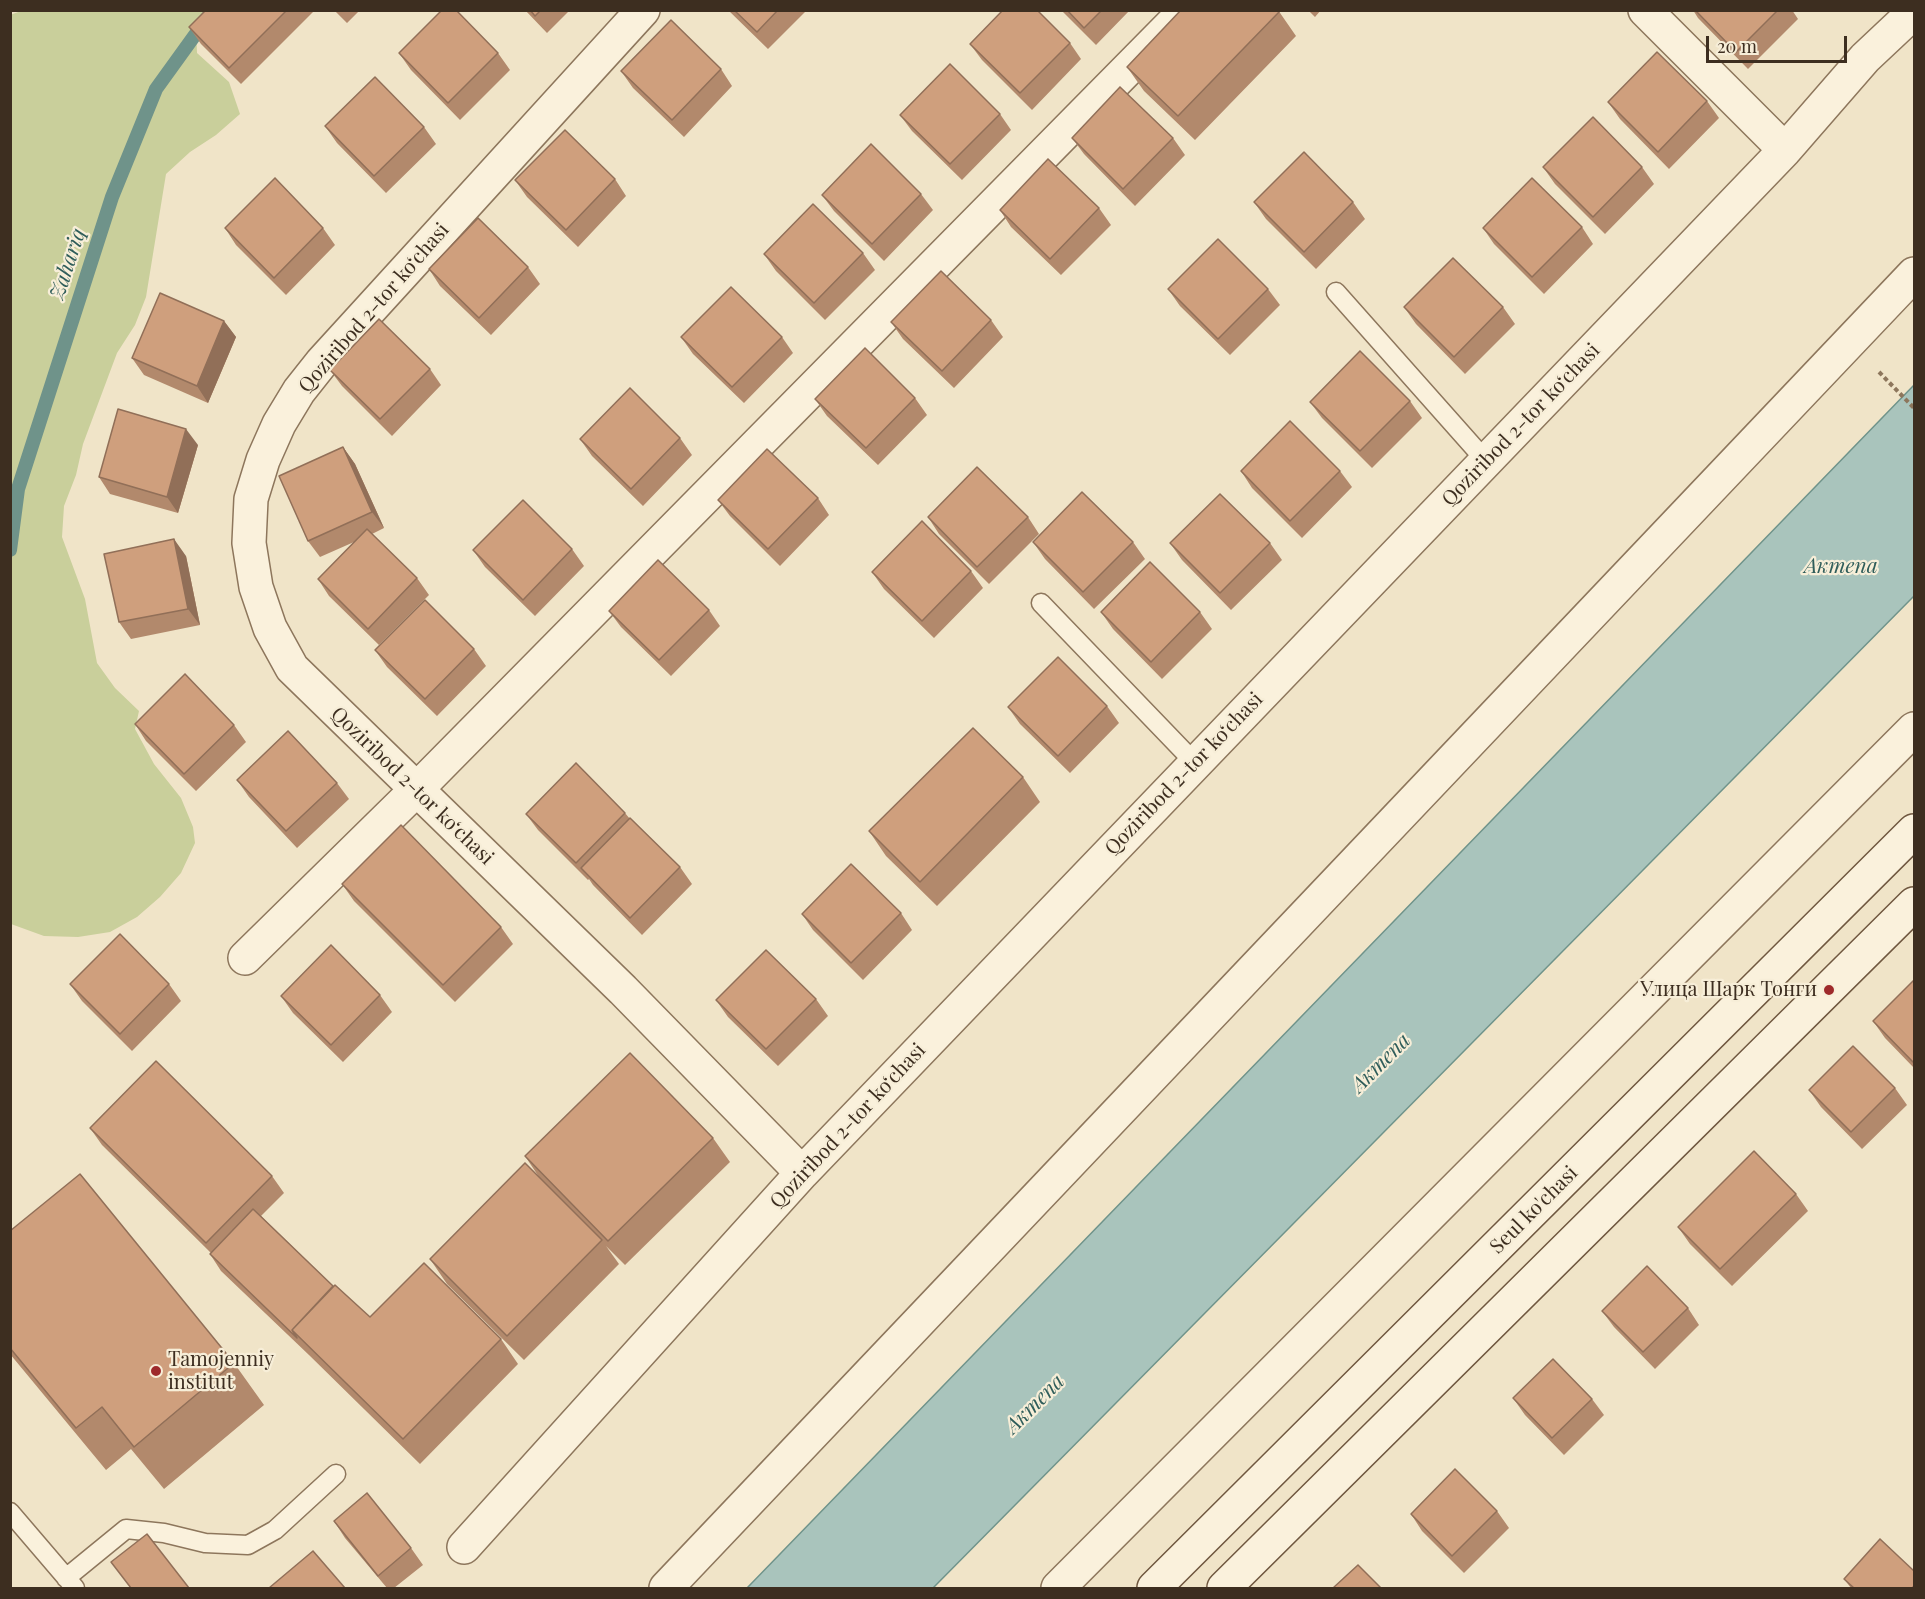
<!DOCTYPE html>
<meta charset="utf-8">
<style>
body{margin:0}
#map{position:relative;width:1925px;height:1599px;overflow:hidden;background:#f0e4c8;font-family:"Playfair Display",serif}
canvas{display:block}
.frame{position:absolute;inset:0;border:12px solid #3d2e20;pointer-events:none}
.scale{position:absolute;left:1706px;top:36px;width:141px;height:27px;box-sizing:border-box;border:3px solid #3d2e20;border-top:0;padding-left:8px;font-size:18px;line-height:21px;white-space:nowrap;color:#3d2e20;-webkit-text-stroke:4px #f7eed8;paint-order:stroke}
</style>
<div id="map">
<canvas width="1925" height="1599"></canvas>
<div class="frame"></div>
<div class="scale">20 m</div>
</div>
<script>
const ctx = document.querySelector('canvas').getContext('2d');
ctx.lineJoin = 'round';
function fill(path, color) {
  ctx.fillStyle = color;
  ctx.fill(path, 'evenodd');
}
function toPath(rows) {
  const path = new Path2D();
  for (const r of rows) {
    path.moveTo(r[0], r[1]);
    for (let i = 2; i < r.length; i += 2) path.lineTo(r[i], r[i + 1]);
  }
  return path;
}
function trace(path, color, width, dash) {
  ctx.strokeStyle = color;
  ctx.lineWidth = width;
  ctx.lineCap = dash ? 'butt' : 'round';
  ctx.setLineDash(dash || []);
  ctx.stroke(path);
}
function label(font, color, halo, rows, align = 'center') {
  ctx.font = font + ' "Playfair Display",serif';
  ctx.lineWidth = 4.5;
  ctx.setLineDash([]);
  ctx.textBaseline = 'middle';
  ctx.strokeStyle = halo;
  ctx.fillStyle = color;
  for (const [text, x, y, turn = 0] of rows) {
    ctx.save();
    ctx.translate(x, y);
    ctx.rotate((+turn || 0) * Math.PI / 180);
    ctx.textAlign = isNaN(turn) ? turn : align;
    if (halo) ctx.strokeText(text, 0, 0);
    ctx.fillText(text, 0, 0);
    ctx.restore();
  }
}
fill(toPath([
 [24,10,204,11,196,27,197,53,229,82,240,114,216,135,190,152,166,174,146,297,135,325,117,353,83,444,76,475,64,506,62,537,85,599,97,663,115,688,139,711,135,729,154,764,181,798,193,827,195,843,181,873,160,897,137,917,110,932,78,937,44,936,11,924,10,15]
]), '#c9cf9b');
const water = toPath([
 [1914,385,1914,596,933,1588,747,1588,1914,385]
]);
fill(water, '#a9c4bc');
trace(water, '#6f938a', 1.5);
trace(toPath([
 [10,550,18,489,112,197,156,89,213,10]
]), '#6f938a', 14);
const lane = toPath([
 [1336,292,1486,461],
 [1041,603,1195,763],
 [10,1512,75,1588],
 [66,1578,126,1529,164,1533,205,1543,248,1545,275,1530,336,1474]
]);
const street = toPath([
 [643,10,322,362,299,391,279,424,263,460,251,499,249,543,256,587,270,628,292,668,623,990,802,1173],
 [1645,10,1785,150],
 [245,958,416,790,1186,10],
 [464,1547,802,1173,1785,150,1865,58,1914,12],
 [666,1588,1914,274],
 [1058,1588,1914,729]
]);
const secondary = toPath([
 [1154,1588,1914,831],
 [1224,1588,1914,904]
]);
trace(lane, '#8d765c', 21);
trace(street, '#8d765c', 36);
trace(secondary, '#6f573f', 36);
trace(toPath([
 [1879,372,1914,408]
]), '#8d765c', 4, [4.5, 3]);
trace(lane, '#faf1dc', 18);
trace(street, '#faf1dc', 33);
trace(secondary, '#faf1dc', 33);
fill(toPath([
 [206,10,315,10,241,84,201,44,189,27],
 [334,10,360,10,347,23],
 [525,10,570,10,547,33],
 [728,10,807,10,768,49],
 [1061,10,1130,10,1096,45],
 [1278,10,1296,36,1195,140,1144,91,1127,67],
 [1308,10,1321,10,1315,17],
 [1693,10,1792,10,1798,19,1748,69,1698,18],
 [1070,43,1081,59,1032,110,982,60,970,44],
 [399,53,498,53,510,70,460,120,411,70],
 [721,69,732,86,684,137,633,88,621,71],
 [1707,101,1719,118,1669,169,1620,119,1608,102],
 [1000,114,1011,130,962,180,912,131,900,115],
 [325,126,424,127,436,144,386,193,337,143],
 [1072,138,1173,138,1185,155,1135,206,1084,154],
 [1543,167,1642,167,1654,184,1605,234,1555,184],
 [615,179,626,196,578,247,527,197,515,180],
 [921,194,933,210,884,261,834,211,822,195],
 [1254,202,1353,202,1365,219,1316,269,1266,219],
 [1099,208,1111,225,1061,275,1011,227,1000,210],
 [1582,227,1593,244,1544,294,1494,244,1483,228],
 [225,228,323,228,335,245,286,295,236,245],
 [863,253,875,270,825,320,776,271,764,254],
 [528,267,540,284,491,335,440,286,429,269],
 [1168,289,1268,289,1280,305,1230,355,1180,306],
 [1404,307,1503,307,1515,324,1465,374,1416,324],
 [991,320,1003,337,954,388,903,339,891,322],
 [224,321,236,337,208,403,144,375,132,358],
 [681,337,782,337,793,353,744,403,693,354],
 [430,369,441,385,392,436,342,386,330,370],
 [915,398,927,415,878,465,827,416,815,399],
 [1410,401,1422,418,1372,468,1322,418,1310,402],
 [680,438,692,455,643,506,592,456,580,439],
 [198,445,178,513,110,494,99,477],
 [343,447,355,464,384,528,372,534,417,578,429,595,379,645,329,596,318,579,354,542,320,557,308,541],
 [1241,471,1340,471,1352,487,1302,538,1252,488],
 [818,498,829,515,780,566,730,516,718,500],
 [928,517,1028,517,1039,534,989,584,939,534],
 [1033,542,1133,542,1145,559,1094,609,1045,559],
 [1170,543,1270,543,1282,560,1231,610,1182,560],
 [572,549,584,566,535,616,485,567,473,550],
 [186,556,200,625,131,639,119,622],
 [971,571,983,588,934,638,884,589,872,572],
 [709,610,720,626,671,676,621,627,609,611],
 [1101,612,1200,612,1212,629,1162,679,1113,629],
 [474,649,486,666,437,716,387,667,375,650],
 [1107,706,1119,723,1070,773,1020,724,1008,707],
 [135,724,234,725,246,742,196,791,146,741],
 [1023,777,1040,802,937,906,886,856,869,831],
 [237,780,337,783,349,799,297,848,249,797],
 [625,813,630,819,680,867,692,884,642,935,593,885,589,879,588,880,538,830,526,814],
 [342,884,501,927,513,944,455,1002,354,901],
 [901,913,912,930,863,980,813,930,802,914],
 [1914,980,1914,1068,1885,1038,1873,1021],
 [70,984,169,984,181,1001,132,1051,82,1001],
 [380,995,392,1012,343,1062,293,1013,281,996],
 [816,999,828,1016,778,1066,728,1017,716,1000],
 [1895,1088,1907,1105,1862,1149,1821,1107,1809,1090],
 [90,1128,272,1176,284,1193,261,1216,333,1286,370,1317,501,1339,518,1364,420,1464,309,1355,221,1271,210,1254,211,1253,102,1145],
 [713,1138,730,1162,625,1265,606,1246,619,1264,524,1360,447,1284,430,1259,541,1180,525,1156],
 [1796,1194,1808,1211,1732,1286,1690,1244,1678,1227],
 [10,1231,234,1363,264,1405,164,1489,131,1449,106,1470,10,1354],
 [1688,1308,1699,1325,1655,1369,1614,1327,1602,1311],
 [1513,1398,1592,1399,1604,1415,1564,1455,1525,1415],
 [1497,1511,1509,1528,1464,1573,1422,1531,1411,1514],
 [334,1521,411,1548,423,1565,394,1588,387,1588,345,1538],
 [1844,1579,1914,1588,1851,1588]
]), '#b2896c');
fill(toPath([
 [224,321,236,337,208,403,197,386],
 [186,429,198,445,178,513,167,497],
 [343,447,355,464,384,528,372,512],
 [174,539,186,556,200,625,188,609]
]), '#916f58');
const building = toPath([
 [206,10,287,10,229,68,189,27,206,10],
 [442,10,456,10,498,53,448,103,399,53,442,10],
 [530,10,541,10,535,16,530,10],
 [734,10,778,10,757,32,734,10],
 [1003,10,1037,10,1070,43,1020,93,970,44,1003,10],
 [1067,10,1102,10,1084,28,1067,10],
 [1181,10,1278,10,1279,12,1178,116,1127,67,1181,10],
 [1695,10,1778,10,1736,52,1695,10],
 [671,20,721,69,672,120,621,71,671,20],
 [1657,52,1707,101,1658,152,1608,102,1657,52],
 [950,64,1000,114,950,164,900,115,950,64],
 [375,77,424,127,374,176,325,126,375,77],
 [1120,87,1173,138,1123,189,1072,138,1120,87],
 [1593,117,1642,167,1593,217,1543,167,1593,117],
 [565,130,615,179,566,230,515,180,565,130],
 [871,144,921,194,872,244,822,195,871,144],
 [1304,152,1353,202,1304,252,1254,202,1304,152],
 [1048,159,1099,208,1050,259,1000,210,1048,159],
 [275,178,323,228,274,278,225,228,275,178],
 [1532,178,1582,227,1532,277,1483,228,1532,178],
 [813,204,863,253,814,303,764,254,813,204],
 [478,218,528,267,479,318,429,269,478,218],
 [1218,239,1268,289,1218,339,1168,289,1218,239],
 [1453,258,1503,307,1454,357,1404,307,1453,258],
 [941,271,991,320,942,371,891,322,941,271],
 [731,287,782,337,732,387,681,337,731,287],
 [160,293,224,321,197,386,132,358,160,293],
 [379,319,430,369,380,419,330,370,379,319],
 [865,348,915,398,866,448,815,399,865,348],
 [1360,351,1410,401,1360,451,1310,402,1360,351],
 [630,388,680,438,631,489,580,439,630,388],
 [118,409,186,429,167,497,99,477,118,409],
 [1290,421,1340,471,1290,521,1241,471,1290,421],
 [343,447,372,512,308,541,279,476,343,447],
 [767,449,818,498,768,549,718,500,767,449],
 [977,467,1028,517,977,567,928,517,977,467],
 [1082,492,1133,542,1083,592,1033,542,1082,492],
 [1220,494,1270,543,1220,593,1170,543,1220,494],
 [523,500,572,549,523,600,473,550,523,500],
 [922,521,971,571,922,621,872,572,922,521],
 [367,529,417,578,368,629,318,579,367,529],
 [174,539,188,609,119,622,104,554,174,539],
 [658,560,709,610,659,660,609,611,658,560],
 [1150,562,1200,612,1151,662,1101,612,1150,562],
 [425,600,474,649,425,699,375,650,425,600],
 [1058,657,1107,706,1058,756,1008,707,1058,657],
 [185,674,234,725,184,774,135,724,185,674],
 [973,728,1023,777,920,882,869,831,973,728],
 [288,731,337,783,286,831,237,780,288,731],
 [576,763,625,813,576,863,526,814,576,763],
 [630,818,680,867,630,918,581,868,630,818],
 [401,825,501,927,443,985,342,884,401,825],
 [851,864,901,913,851,963,802,914,851,864],
 [120,934,169,984,120,1034,70,984,120,934],
 [331,945,380,995,331,1045,281,996,331,945],
 [766,950,816,999,766,1049,716,1000,766,950],
 [1914,980,1914,1063,1873,1021,1914,980],
 [1853,1046,1895,1088,1851,1132,1809,1090,1853,1046],
 [630,1053,713,1138,608,1241,525,1156,630,1053],
 [156,1061,272,1176,206,1243,90,1128,156,1061],
 [1754,1151,1796,1194,1720,1269,1678,1227,1754,1151],
 [525,1163,602,1240,507,1336,430,1259,525,1163],
 [80,1174,234,1363,134,1447,102,1407,76,1428,10,1348,10,1231,80,1174],
 [253,1209,333,1286,292,1330,297,1338,210,1254,253,1209],
 [424,1263,501,1339,403,1439,292,1330,335,1285,370,1317,424,1263],
 [1647,1266,1688,1308,1643,1352,1602,1311,1647,1266],
 [1553,1359,1592,1399,1552,1438,1513,1398,1553,1359],
 [1455,1469,1497,1511,1452,1556,1411,1514,1455,1469],
 [367,1493,411,1548,378,1576,334,1521,367,1493],
 [147,1534,189,1588,131,1588,111,1562,147,1534],
 [1880,1539,1914,1571,1914,1586,1912,1588,1854,1588,1844,1579,1880,1539],
 [313,1551,345,1588,269,1588,313,1551],
 [1358,1565,1381,1588,1333,1588,1358,1565]
]);
fill(building, '#cf9f7d');
trace(building, '#916f58', 1.5);
for (const [x, y, r, color] of [
 [1829,990,6,"#9e2a2b"],
 [156,1371,6,"#9e2a2b"]
]) {
  const dot = new Path2D();
  dot.arc(x, y, r, 0, 2 * Math.PI);
  ctx.fillStyle = color;
  ctx.fill(dot);
  trace(dot, '#f7eed8', 2);
}
label('20px', '#3d2e20', '#f7eed8', [
 ["Qoziribod 2-tor ko‘chasi",374,308,-49],
 ["Qoziribod 2-tor ko‘chasi",1521,425,-46],
 ["Qoziribod 2-tor ko‘chasi",1184,774,-46],
 ["Qoziribod 2-tor ko‘chasi",412,786,44],
 ["Qoziribod 2-tor ko‘chasi",848,1126,-47],
 ["Seul ko'chasi",1534,1210,-45]
]);
label('20px', '#3d2e20', '#f7eed8', [
 ["Улица Шарк Тонги",1817,990],
 ["Tamojenniy",168,1360,"left"],
 ["institut",168,1383,"left"]
], 'right');
label('italic 21px', '#2f5d5a', '#f7eed8', [
 ["Zahariq",68,264,-72],
 ["Актепа",1841,566],
 ["Актепа",1381,1063,-45],
 ["Актепа",1035,1404,-45]
]);
</script>
